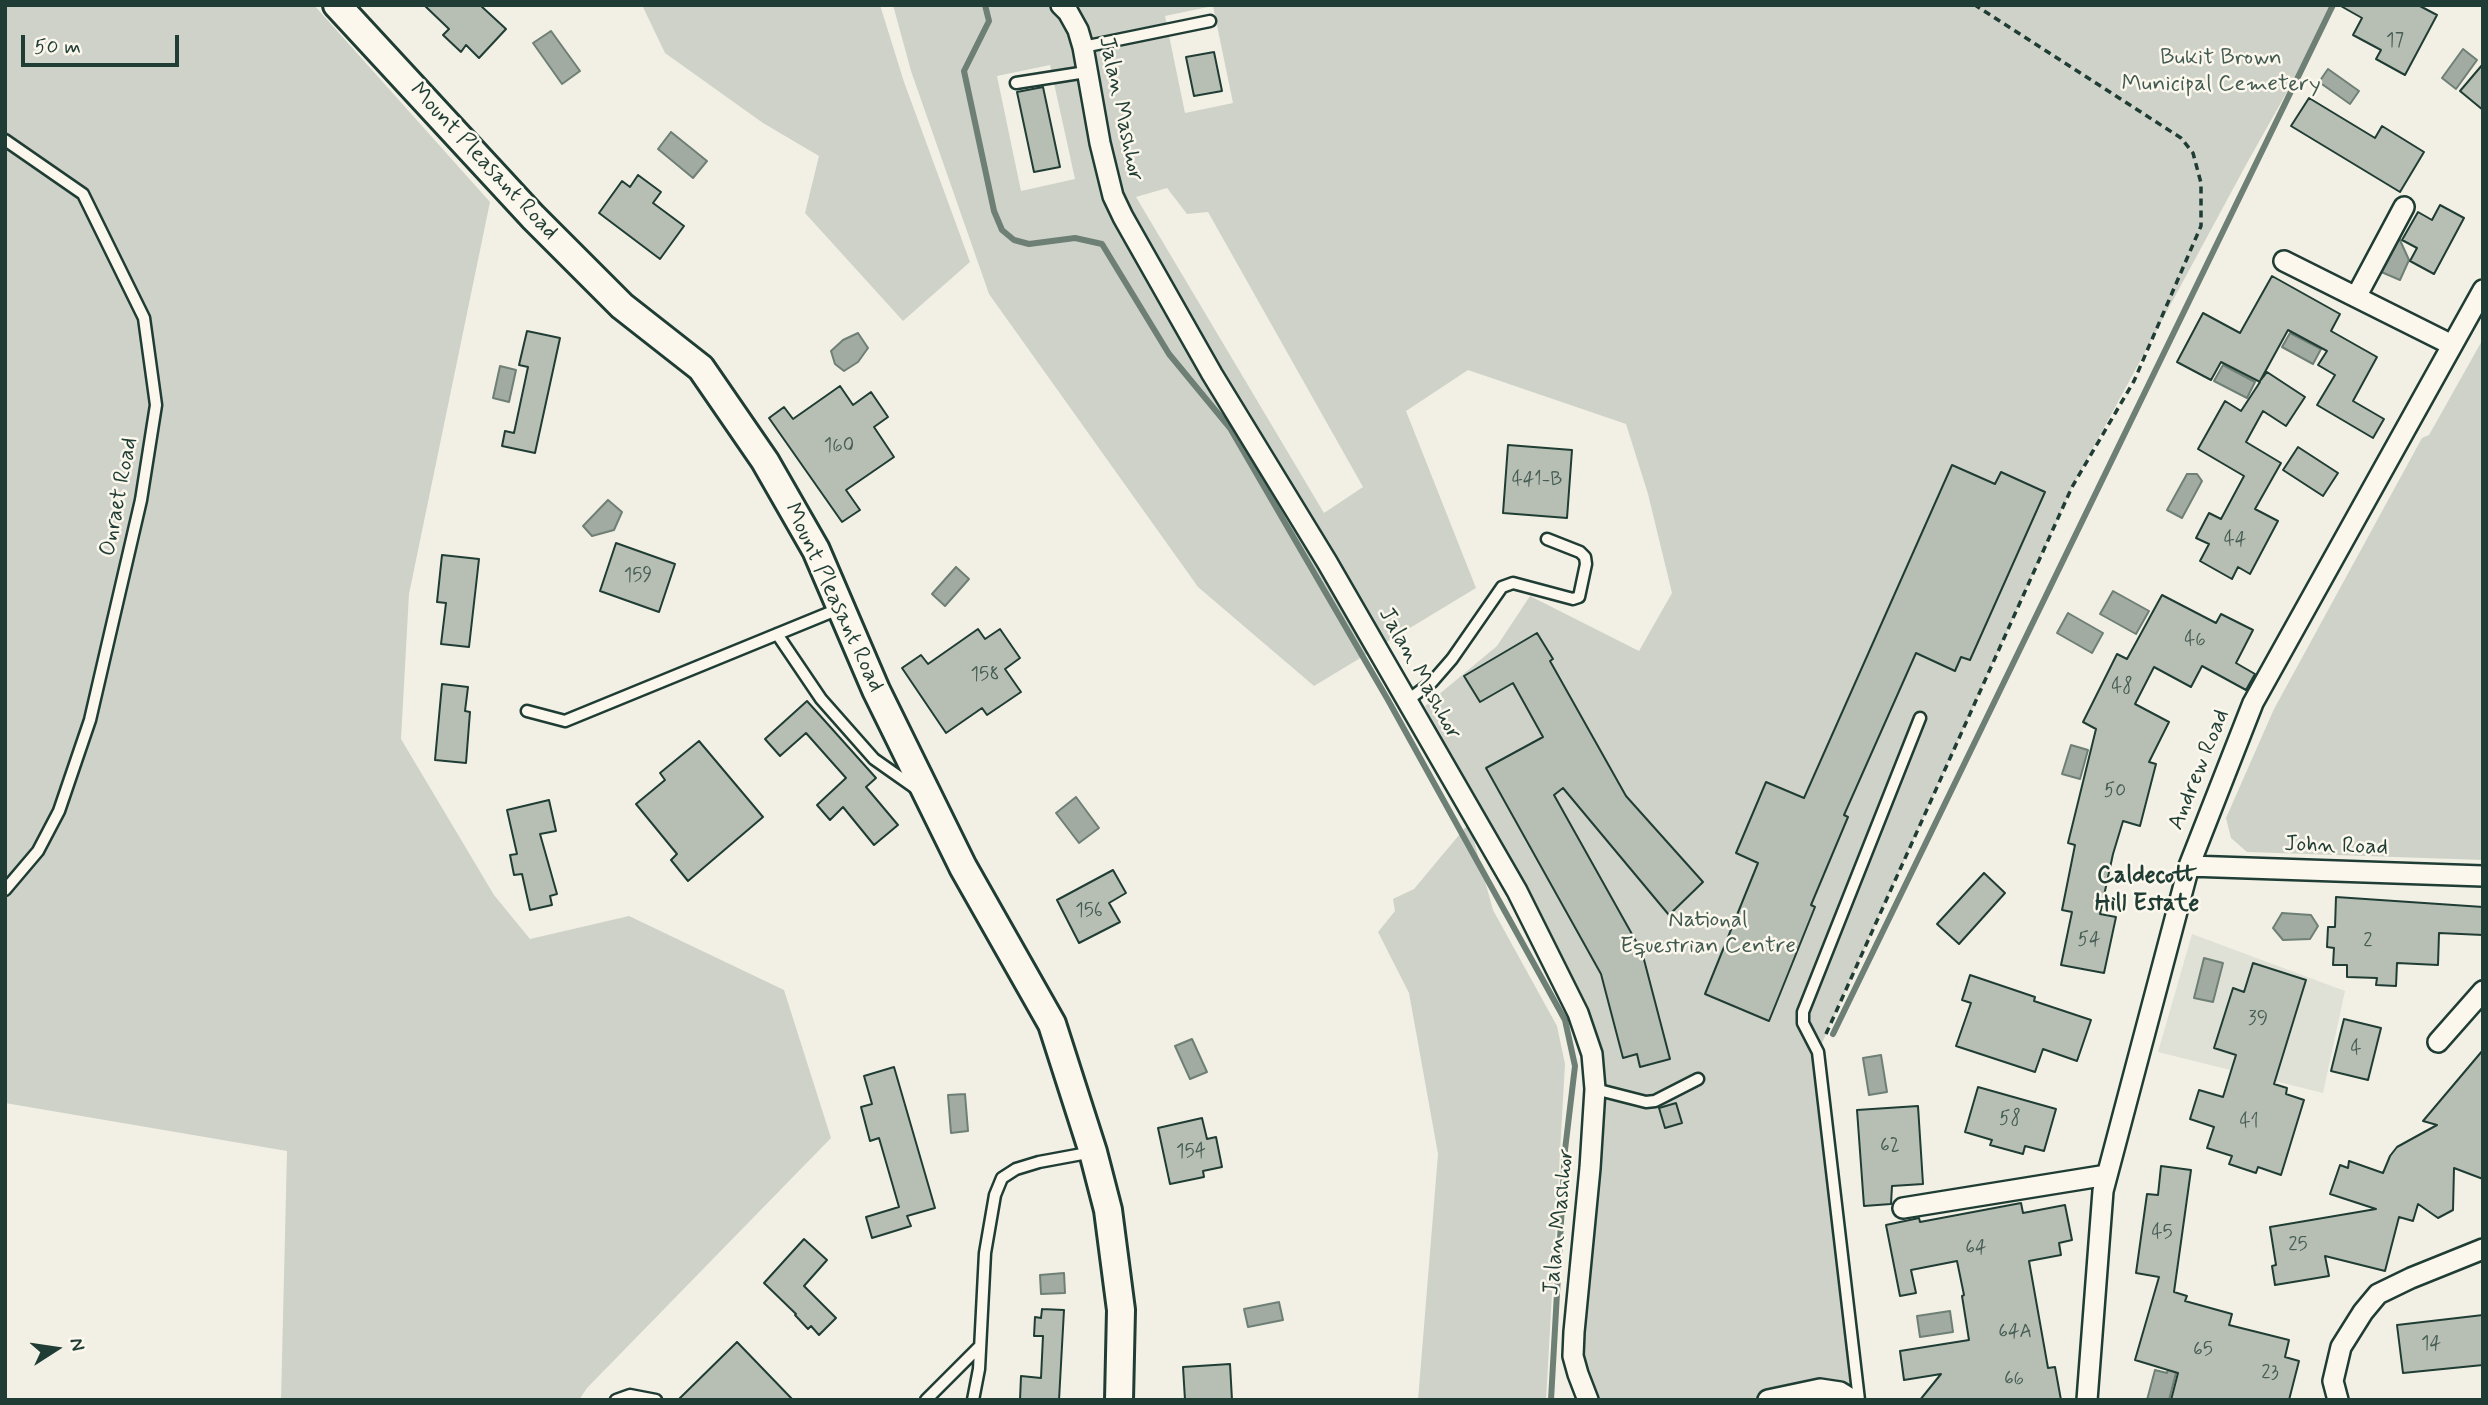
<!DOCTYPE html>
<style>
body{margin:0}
#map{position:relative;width:2488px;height:1405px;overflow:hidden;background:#f2f0e5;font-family:Mynerve,sans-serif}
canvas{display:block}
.frame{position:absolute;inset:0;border:7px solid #1f3d34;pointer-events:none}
.north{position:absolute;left:21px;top:1314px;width:70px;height:70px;-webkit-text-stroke:5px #fbf7ec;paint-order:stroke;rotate:78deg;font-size:19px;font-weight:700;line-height:28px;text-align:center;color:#1f3d34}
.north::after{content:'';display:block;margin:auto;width:24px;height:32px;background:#1f3d34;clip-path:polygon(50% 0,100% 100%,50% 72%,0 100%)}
.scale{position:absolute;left:21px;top:35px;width:158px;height:32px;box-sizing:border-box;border:4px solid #1f3d34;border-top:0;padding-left:9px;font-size:21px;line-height:24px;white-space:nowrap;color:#1f3d34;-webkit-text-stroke:5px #fbf7ec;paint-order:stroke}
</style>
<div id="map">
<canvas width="2488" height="1405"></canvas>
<div class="frame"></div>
<div class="north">N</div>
<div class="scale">50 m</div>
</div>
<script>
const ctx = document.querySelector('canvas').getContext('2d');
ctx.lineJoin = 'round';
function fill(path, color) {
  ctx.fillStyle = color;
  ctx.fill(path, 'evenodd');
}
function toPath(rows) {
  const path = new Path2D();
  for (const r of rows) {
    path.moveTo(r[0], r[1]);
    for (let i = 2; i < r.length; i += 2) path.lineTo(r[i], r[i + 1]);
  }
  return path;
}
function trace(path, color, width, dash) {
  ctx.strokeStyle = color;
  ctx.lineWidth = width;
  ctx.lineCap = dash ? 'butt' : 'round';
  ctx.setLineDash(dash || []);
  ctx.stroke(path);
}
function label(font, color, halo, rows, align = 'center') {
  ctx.font = font + ' Mynerve,sans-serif';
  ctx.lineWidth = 5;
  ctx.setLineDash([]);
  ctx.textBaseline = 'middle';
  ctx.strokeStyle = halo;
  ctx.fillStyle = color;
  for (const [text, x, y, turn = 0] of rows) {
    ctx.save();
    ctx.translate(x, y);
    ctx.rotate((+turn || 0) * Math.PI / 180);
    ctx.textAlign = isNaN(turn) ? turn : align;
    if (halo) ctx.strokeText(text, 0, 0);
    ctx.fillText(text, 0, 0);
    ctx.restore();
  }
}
fill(toPath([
 [2192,934,2345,991,2323,1093,2158,1052]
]), '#e0e1d6');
fill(toPath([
 [5,5,314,5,490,202,409,594,401,739,494,895,530,939,629,916,784,990,831,1138,587,1388,579,1400,281,1400,287,1151,5,1103],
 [642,5,880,5,904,82,970,262,903,321,805,213,819,156,763,123,665,53],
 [893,5,2336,5,2247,163,2072,487,1818,1052,1860,1400,1591,1400,1578,1373,1589,1051,1467,803,1425,706,1497,646,1530,596,1639,651,1672,593,1648,494,1626,424,1468,370,1406,411,1476,588,1314,686,1198,587,989,294,911,71],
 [1213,6,1233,103,1185,113,1165,16],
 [1050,65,1075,179,1021,191,997,76],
 [1167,188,1187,214,1208,212,1363,487,1324,513,1136,197],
 [2483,339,2483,860,2247,852,2231,838,2226,818,2274,709,2422,438,2429,435],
 [1469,823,1493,910,1557,1026,1565,1064,1546,1400,1418,1400,1438,1154,1409,993,1378,932,1395,911,1393,899,1414,889]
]), '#cfd2c8');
const water = toPath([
 [551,31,580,71,562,84,533,43,551,31],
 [2463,49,2477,60,2456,89,2442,78,2463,49],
 [2328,69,2359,91,2350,104,2319,82,2328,69],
 [671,132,707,161,693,178,658,149,671,132],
 [2399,238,2409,260,2400,280,2379,271,2392,239,2399,238],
 [858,333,868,348,858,362,844,371,835,364,831,351,843,340,858,333],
 [2290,333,2321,349,2313,364,2282,347,2290,333],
 [2223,365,2255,382,2247,398,2214,381,2223,365],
 [500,366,516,370,509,402,493,398,500,366],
 [2187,474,2197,474,2202,481,2182,518,2167,510,2187,474],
 [608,500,622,512,614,530,592,536,583,526,608,500],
 [956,567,969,579,945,606,932,594,956,567],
 [2113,591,2149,611,2136,634,2100,614,2113,591],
 [2068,613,2103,633,2092,653,2057,633,2068,613],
 [2071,745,2088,750,2080,779,2062,774,2071,745],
 [1076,797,1099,828,1079,843,1056,813,1076,797],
 [2282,913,2311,915,2318,926,2310,939,2283,940,2273,928,2282,913],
 [2204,958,2223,963,2213,1002,2194,998,2204,958],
 [1192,1039,1207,1072,1190,1079,1175,1046,1192,1039],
 [1881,1055,1887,1092,1869,1095,1863,1058,1881,1055],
 [965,1094,968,1131,951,1133,948,1095,965,1094],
 [1064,1273,1065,1293,1041,1294,1040,1275,1064,1273],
 [1279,1302,1283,1320,1248,1327,1244,1309,1279,1302],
 [1950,1311,1953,1332,1920,1337,1917,1316,1950,1311],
 [2176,1340,2184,1342,2169,1400,2147,1400,2155,1370,2167,1373,2176,1340]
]);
fill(water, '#a2aba1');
trace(water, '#6e7f75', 2);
trace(toPath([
 [985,5,989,21,964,71,994,211,1002,230,1014,240,1029,244,1075,238,1102,244,1169,354,1230,428,1388,700,1565,1020,1575,1066,1565,1150,1551,1400],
 [1833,1034,2333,5]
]), '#6e7f75', 6);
const building = toPath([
 [424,5,480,5,506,29,479,58,466,45,461,52,443,35,449,29,424,5],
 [2339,5,2418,5,2437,15,2405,75,2376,59,2381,50,2353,35,2362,18,2339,5],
 [1214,52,1222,91,1194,96,1186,57,1214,52],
 [2483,64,2483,110,2460,91,2483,64],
 [1043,87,1060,167,1034,172,1017,92,1043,87],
 [2309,98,2375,138,2382,126,2424,152,2400,192,2291,126,2309,98],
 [638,175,661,192,653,203,684,226,660,259,599,213,622,181,630,187,638,175],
 [2440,205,2464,218,2434,274,2410,261,2417,248,2402,240,2418,212,2432,220,2440,205],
 [2272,276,2340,314,2331,331,2377,357,2353,401,2384,419,2373,438,2317,405,2335,375,2318,365,2327,351,2288,330,2260,381,2267,372,2305,397,2286,426,2263,411,2246,442,2281,463,2255,509,2278,521,2250,574,2238,567,2232,579,2200,561,2209,544,2196,538,2209,513,2221,519,2244,476,2198,449,2225,401,2241,411,2260,382,2221,362,2211,380,2177,362,2203,313,2240,333,2272,276],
 [527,331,560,338,535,453,502,446,505,431,514,433,528,367,519,365,527,331],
 [840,386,853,405,871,392,888,417,874,427,894,457,846,490,860,510,842,522,769,418,784,407,793,419,840,386],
 [1508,445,1572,450,1567,518,1503,513,1508,445],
 [2298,447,2338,473,2323,496,2283,470,2298,447],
 [1952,465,1995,484,2001,472,2045,492,1970,660,1961,657,1955,671,1916,653,1844,815,1848,817,1811,905,1815,907,1769,1021,1705,994,1758,863,1736,853,1766,782,1804,798,1952,465],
 [616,543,675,564,659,612,600,591,616,543],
 [442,555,479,559,469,647,441,644,446,603,437,602,442,555],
 [2162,595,2216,623,2221,614,2253,630,2236,663,2255,674,2246,690,2202,666,2191,687,2154,667,2135,704,2169,722,2149,762,2156,764,2140,826,2123,821,2113,854,2100,914,2116,917,2104,973,2061,965,2072,912,2062,910,2075,845,2068,843,2096,729,2083,722,2117,654,2127,659,2162,595],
 [978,629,985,639,1000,629,1020,658,1005,669,1021,692,987,715,982,708,946,733,902,668,921,655,928,664,978,629],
 [1537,633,1553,659,1550,661,1626,796,1703,882,1669,915,1563,788,1554,795,1642,952,1670,1059,1640,1067,1637,1054,1623,1058,1601,974,1486,768,1543,737,1513,683,1480,702,1464,676,1537,633],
 [442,684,468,687,465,711,470,712,466,763,435,760,442,684],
 [807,701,876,778,866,787,898,825,874,845,843,807,830,820,817,805,846,778,806,733,780,756,765,739,807,701],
 [699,741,763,817,688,881,671,860,677,854,636,804,665,780,660,773,699,741],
 [549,800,556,831,540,834,557,894,550,896,552,905,530,910,522,874,514,875,510,855,517,854,507,810,549,800],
 [1113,870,1126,893,1109,903,1120,922,1079,943,1057,900,1113,870],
 [1984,873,2005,893,1959,944,1937,924,1984,873],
 [2336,897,2483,907,2483,935,2439,933,2438,965,2397,963,2396,986,2376,985,2377,978,2347,977,2347,965,2333,965,2334,948,2327,947,2328,927,2335,927,2336,897],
 [2253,963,2306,980,2274,1084,2287,1088,2286,1094,2304,1100,2281,1175,2258,1167,2256,1173,2229,1164,2232,1156,2207,1148,2214,1127,2190,1119,2199,1090,2223,1097,2236,1055,2214,1048,2233,988,2244,992,2253,963],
 [1970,975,2035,997,2034,1001,2091,1020,2077,1061,2043,1049,2035,1072,1956,1046,1971,1003,1962,1000,1970,975],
 [2344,1019,2381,1028,2368,1080,2331,1071,2344,1019],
 [2483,1050,2483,1179,2454,1168,2453,1210,2438,1218,2418,1204,2413,1221,2399,1217,2385,1271,2325,1256,2329,1276,2275,1285,2272,1266,2276,1265,2270,1227,2376,1209,2330,1194,2340,1165,2348,1168,2349,1161,2383,1173,2390,1156,2397,1147,2437,1125,2423,1121,2483,1050],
 [894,1067,935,1208,907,1216,911,1226,872,1238,866,1217,899,1207,879,1138,870,1141,861,1107,872,1104,864,1076,894,1067],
 [1978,1087,2056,1109,2044,1151,2025,1146,2023,1154,1990,1145,1992,1140,1965,1132,1978,1087],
 [1676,1103,1682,1123,1665,1128,1659,1108,1676,1103],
 [1918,1106,1923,1184,1892,1186,1891,1204,1864,1206,1857,1110,1918,1106],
 [1202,1118,1207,1139,1216,1137,1222,1167,1203,1171,1204,1177,1170,1184,1158,1128,1202,1118],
 [2161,1166,2191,1170,2174,1292,2187,1296,2185,1301,2232,1314,2229,1325,2289,1340,2285,1357,2299,1361,2289,1400,2171,1400,2178,1373,2135,1360,2159,1277,2136,1273,2147,1194,2158,1195,2161,1166],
 [2021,1203,2023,1213,2065,1205,2072,1240,2059,1243,2061,1255,2029,1261,2048,1368,2055,1367,2061,1400,1920,1400,1941,1374,1904,1380,1900,1351,1969,1340,1962,1296,1964,1295,1957,1261,1911,1270,1916,1293,1900,1296,1886,1225,1919,1218,1920,1222,2021,1203],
 [804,1239,827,1260,804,1286,836,1318,819,1335,811,1326,808,1329,795,1315,796,1314,764,1283,804,1239],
 [1042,1309,1064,1310,1059,1400,1020,1400,1021,1376,1041,1378,1043,1336,1034,1336,1035,1317,1041,1318,1042,1309],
 [2483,1315,2483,1365,2403,1373,2397,1325,2483,1315],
 [737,1342,793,1400,678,1400,737,1342],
 [1230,1364,1232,1400,1185,1400,1183,1367,1230,1364]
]);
fill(building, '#b7beb3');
trace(building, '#1f3d34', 2);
const lane = toPath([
 [1083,47,1210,21],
 [1016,83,1086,72],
 [5,140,83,194,144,318,156,405,141,500,90,720,59,811,38,851,5,890],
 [777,634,821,699,874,759,918,790],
 [1408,700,1432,682,1452,659,1502,587,1513,583,1573,599,1579,597,1586,564,1585,557,1580,552,1547,539],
 [527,711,565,721,841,608],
 [1595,1089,1646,1102,1655,1101,1698,1079],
 [616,1400,630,1395,656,1400],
 [926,1400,980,1346],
 [973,1400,979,1369,985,1253,995,1195,1002,1178,1016,1169,1039,1162,1093,1152],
 [1859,1400,1818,1052,1803,1023,1803,1012,1920,718]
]);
const street = toPath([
 [1061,5,1068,12,1078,30,1083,47,1100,143,1113,196,1123,217,1212,374,1327,562,1517,891,1578,1013,1592,1054,1595,1089,1590,1168,1574,1332,1573,1356,1578,1374,1588,1400],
 [2284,261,2452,345],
 [2356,297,2404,207],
 [2189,866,2483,876],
 [2438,1042,2483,991],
 [1903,1208,2107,1175],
 [1768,1400,1820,1389,1840,1392,1853,1400],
 [2087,1400,2103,1191,2189,866,2253,703,2483,290],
 [2338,1400,2333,1381,2341,1347,2363,1312,2378,1294,2411,1278,2483,1249]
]);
const secondary = toPath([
 [337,5,533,217,622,306,701,368,765,461,816,550,876,690,963,867,1052,1024,1093,1152,1108,1210,1121,1310,1119,1400]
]);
trace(lane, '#1f3d34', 15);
trace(street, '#1f3d34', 24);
trace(secondary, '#1f3d34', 32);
trace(toPath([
 [1826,1034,2072,487,2134,381,2201,226,2201,183,2193,153,2181,138,1975,5]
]), '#1f3d34', 3.5, [7, 5]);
trace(lane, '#fbf7ec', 10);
trace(street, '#fbf7ec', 19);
trace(secondary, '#fbf7ec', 26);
label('19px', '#455d54', null, [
 ["17",2395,42],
 ["160",839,447],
 ["441-B",1537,481],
 ["44",2235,541],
 ["159",638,577],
 ["46",2195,641],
 ["158",985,676],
 ["48",2122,688],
 ["50",2115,792],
 ["156",1089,912],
 ["54",2089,941],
 ["2",2368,942],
 ["39",2258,1020],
 ["4",2356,1050],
 ["58",2010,1120],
 ["41",2249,1123],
 ["62",1890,1147],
 ["154",1191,1153],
 ["45",2162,1234],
 ["25",2298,1246],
 ["64",1976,1249],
 ["64A",2015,1333],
 ["14",2431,1345],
 ["65",2203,1351],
 ["23",2270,1374],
 ["66",2014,1380]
]);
label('23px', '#425b52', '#fbf7ec', [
 ["Bukit Brown",2221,59],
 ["Municipal Cemetery",2221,85],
 ["National",1708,921],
 ["Equestrian Centre",1708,947]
]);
label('23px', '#1f3d34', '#fbf7ec', [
 ["Jalan Mashhor",1120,109,78],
 ["Mount Pleasant Road",483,162,47],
 ["Onraet Road",120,497,-79],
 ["Mount Pleasant Road",833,598,65],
 ["Jalan Mashhor",1419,674,61],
 ["Andrew Road",2200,770,-68],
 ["John Road",2336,847,2],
 ["Jalan Mashhor",1560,1222,-84]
]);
label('bold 24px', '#1f3d34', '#fbf7ec', [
 ["Caldecott",2147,877],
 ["Hill Estate",2147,905]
]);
</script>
